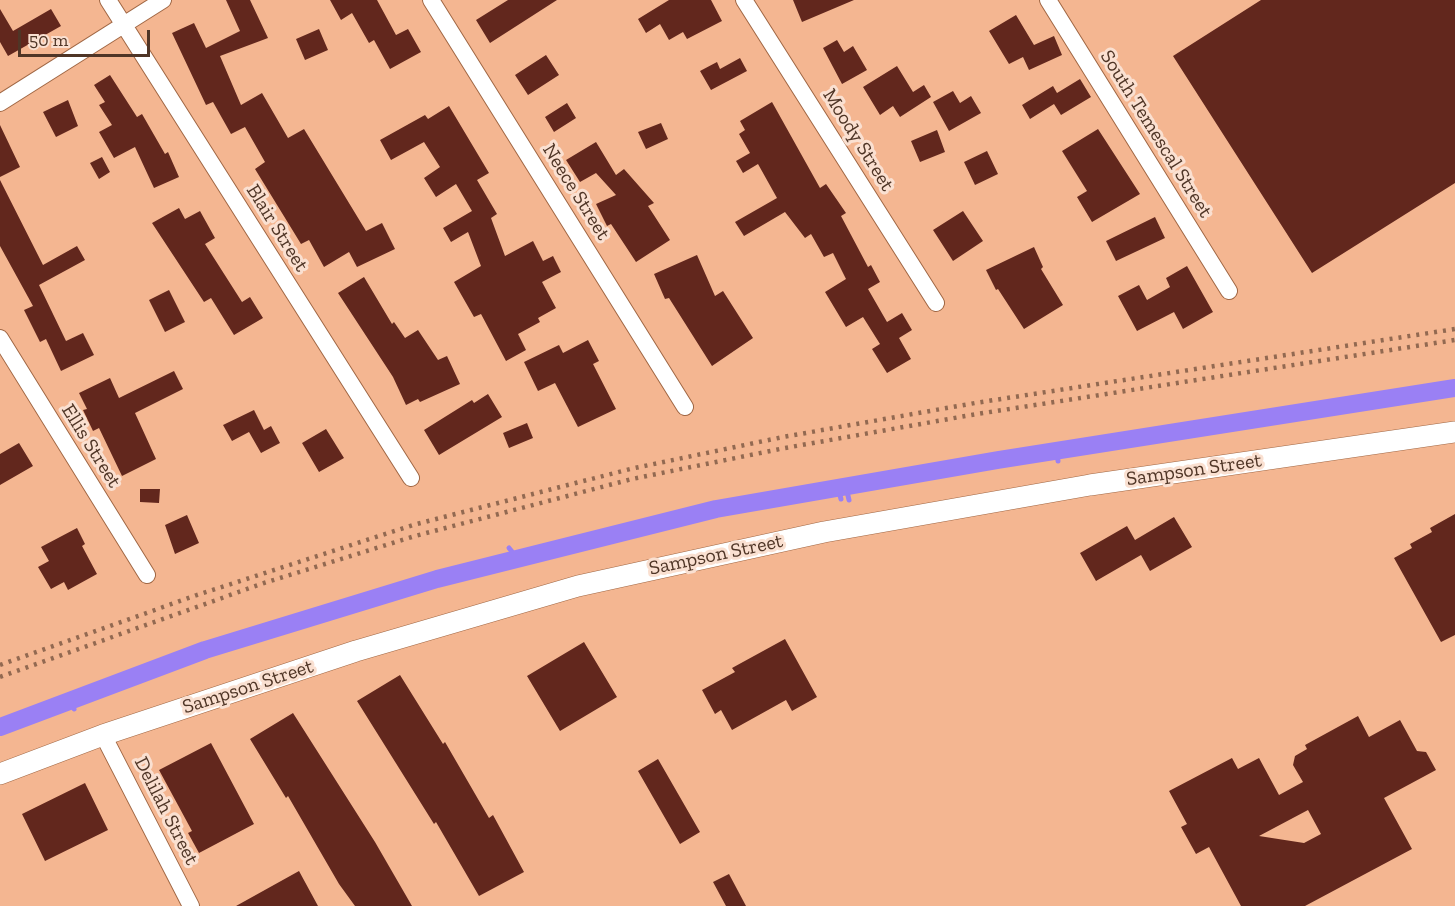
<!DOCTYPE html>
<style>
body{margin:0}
#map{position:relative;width:1455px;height:906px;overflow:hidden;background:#f4b691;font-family:"Zilla Slab",serif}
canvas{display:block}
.scale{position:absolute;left:18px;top:30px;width:132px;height:27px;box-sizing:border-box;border:3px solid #4f3526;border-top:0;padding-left:8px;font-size:18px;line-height:21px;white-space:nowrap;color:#4f3526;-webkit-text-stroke:4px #fae0d1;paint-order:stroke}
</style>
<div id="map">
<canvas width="1455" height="906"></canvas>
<div class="scale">50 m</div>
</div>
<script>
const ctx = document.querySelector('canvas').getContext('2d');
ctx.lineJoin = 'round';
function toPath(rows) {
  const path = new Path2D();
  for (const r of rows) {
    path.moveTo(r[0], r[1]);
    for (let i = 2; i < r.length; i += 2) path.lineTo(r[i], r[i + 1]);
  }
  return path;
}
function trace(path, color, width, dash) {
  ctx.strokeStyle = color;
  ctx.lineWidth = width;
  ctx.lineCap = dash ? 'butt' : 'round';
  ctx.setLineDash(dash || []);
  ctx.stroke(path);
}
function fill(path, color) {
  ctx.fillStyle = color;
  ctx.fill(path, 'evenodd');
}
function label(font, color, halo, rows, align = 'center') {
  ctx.font = font + ' "Zilla Slab",serif';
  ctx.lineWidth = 6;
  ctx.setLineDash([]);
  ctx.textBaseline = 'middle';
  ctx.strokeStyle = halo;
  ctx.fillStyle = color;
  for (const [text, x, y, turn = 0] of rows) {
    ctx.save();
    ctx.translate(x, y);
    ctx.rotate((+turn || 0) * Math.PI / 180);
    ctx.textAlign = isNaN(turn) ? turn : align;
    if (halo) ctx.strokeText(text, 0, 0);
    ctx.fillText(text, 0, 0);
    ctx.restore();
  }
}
trace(toPath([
 [1057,451,1058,461],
 [846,487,849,500],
 [838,488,841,499],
 [509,548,518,559],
 [70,701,74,709]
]), '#9a80f4', 5);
trace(toPath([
 [0,727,205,650,437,579,716,509,998,460,1455,388]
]), '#9a80f4', 18);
fill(toPath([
 [226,0,250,0,268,38,220,56,241,105,262,93,288,138,304,129,366,231,382,223,395,249,357,267,349,252,324,267,309,240,301,244,255,169,265,162,245,127,231,134,213,102,206,105,172,33,194,23,206,48,240,31],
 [330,0,377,0,396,35,408,29,421,52,390,69,374,40,369,43,352,13,341,20],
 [508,0,557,0,490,43,476,20],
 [669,0,711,0,722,21,687,39,683,32,669,40,660,24,646,33,638,19],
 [793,0,854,0,802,22],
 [1261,0,1455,0,1455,183,1312,273,1173,56],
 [0,9,13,31,51,9,61,26,8,56,0,42],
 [1016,15,1034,45,1054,36,1062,55,1029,70,1023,57,1009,64,989,31],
 [319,29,328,50,305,60,296,39],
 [837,40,844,52,853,46,867,70,842,84,823,48],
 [546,55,559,75,528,95,515,75],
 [740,58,747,71,711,90,700,71,717,62,720,69],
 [897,66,913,92,924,85,931,97,900,117,893,106,880,115,863,87],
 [110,75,137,117,142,114,165,154,168,152,179,177,154,188,135,147,114,158,99,132,112,125,99,105,105,102,94,85],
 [1080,79,1091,97,1061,115,1054,104,1030,119,1022,105,1053,86,1057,93],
 [953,91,960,103,971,96,981,113,949,131,933,102],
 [68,100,78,126,56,137,43,112],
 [772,102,820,188,826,184,846,213,841,216,868,267,871,265,880,282,868,289,887,322,902,313,912,330,899,338,911,359,887,373,872,349,880,344,863,317,846,327,825,292,846,279,833,253,824,257,811,234,805,238,785,212,744,236,735,222,777,198,758,164,743,173,736,161,750,153,739,134,745,130,740,121],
 [567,103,576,118,554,132,545,117],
 [449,106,489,173,477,180,497,214,491,218,505,256,533,241,543,261,553,256,561,272,542,282,556,308,538,318,540,322,518,334,526,350,506,361,481,314,474,317,454,282,481,266,468,232,451,242,443,228,472,211,456,184,436,197,424,178,440,167,424,142,391,160,380,140,425,115,428,119],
 [661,123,668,139,646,149,638,132],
 [0,125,20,167,0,177],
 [1098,129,1140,194,1092,222,1077,197,1087,191,1062,151],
 [937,130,945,152,920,162,911,141],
 [596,142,616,175,624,169,654,203,648,206,670,240,636,262,611,224,607,226,596,204,616,195,596,173,580,182,566,160],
 [987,151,998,174,975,185,964,162],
 [102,157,110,172,99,179,90,163],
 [0,180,43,265,77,246,85,260,39,285,66,341,83,333,94,355,61,371,46,339,40,342,24,310,33,306,0,246],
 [179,208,185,219,200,211,215,238,205,244,242,302,250,297,263,318,234,335,211,298,204,302,152,223],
 [963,211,983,241,953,261,933,230],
 [1155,217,1165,238,1116,261,1106,241],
 [1034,247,1043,267,1041,269,1063,305,1024,329,998,289,996,290,986,270],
 [697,255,715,296,723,291,753,338,712,366,669,298,665,299,654,274],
 [1187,266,1213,312,1183,329,1174,312,1137,331,1118,296,1139,285,1147,300,1170,287,1166,278],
 [364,277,392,324,394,322,405,338,418,330,438,360,447,356,460,384,420,402,418,399,406,405,393,377,338,293],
 [169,290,185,322,165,332,149,300],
 [588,340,599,361,593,364,616,409,578,427,555,383,538,391,524,362,559,345,563,353],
 [174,371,183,389,135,413,156,459,122,476,99,428,93,431,83,410,87,409,79,393,110,378,119,398],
 [488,394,502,417,439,455,424,430,472,400,474,403],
 [254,410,264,430,271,426,280,443,261,453,249,432,232,441,223,425],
 [527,423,533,438,509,448,503,433],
 [326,429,344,458,319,472,302,443],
 [19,443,33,466,0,485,0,454],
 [140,489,160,489,159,503,140,502],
 [1455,514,1455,635,1441,642,1394,558,1412,548,1410,544,1432,532,1430,528],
 [187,515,199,543,175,554,165,525],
 [1174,517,1192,547,1150,571,1141,555,1096,581,1080,553,1127,526,1135,540],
 [77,528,85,544,82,546,97,574,68,590,64,582,51,589,38,567,49,561,41,547],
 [785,639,817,697,792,711,786,700,732,730,721,710,715,714,702,690,735,672,732,668],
 [584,642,617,697,560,731,527,676],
 [400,675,443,744,445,742,489,818,493,815,524,872,479,896,436,822,434,824,357,701],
 [293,713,375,842,412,906,355,906,339,884,288,796,286,798,250,739],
 [1358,716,1369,737,1400,720,1417,751,1426,752,1436,770,1384,798,1412,849,1305,906,1241,906,1209,847,1196,854,1181,827,1187,824,1169,791,1232,758,1238,769,1259,758,1279,795,1303,782,1293,765,1295,756,1307,749,1305,745],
 [1308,810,1321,834,1304,843,1259,836],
 [211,743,254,824,199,853,188,833,192,831,159,770],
 [658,759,700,832,680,844,638,771],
 [85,783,108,830,45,861,22,814],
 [299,871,318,906,236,906],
 [729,874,746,906,726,906,713,882]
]), '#62271d');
const minor = toPath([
 [108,0,411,478],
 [431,0,685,407],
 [744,0,936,303],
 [1048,0,1229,291],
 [0,103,163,0],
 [0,338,147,575],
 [103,735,191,906]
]);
const tertiary = toPath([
 [0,774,103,735,356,651,578,586,824,532,1090,485,1455,432]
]);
trace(minor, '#a06744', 18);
trace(tertiary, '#a06744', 22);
trace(minor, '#fff', 16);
trace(tertiary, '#fff', 21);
trace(toPath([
 [0,665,197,595,413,525,630,469,783,437,975,403,1455,329],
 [0,677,264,583,415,536,632,479,785,448,977,414,1455,340]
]), '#926951', 4.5, [3, 6]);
label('20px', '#4f3526', '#fae0d1', [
 ["South Temescal Street",1156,134,58],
 ["Moody Street",858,140,58],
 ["Neece Street",576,192,58],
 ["Blair Street",277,228,58],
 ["Ellis Street",91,446,58],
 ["Sampson Street",1194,470,-8],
 ["Sampson Street",716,555,-12],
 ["Sampson Street",248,687,-18],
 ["Delilah Street",166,811,63]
]);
</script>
